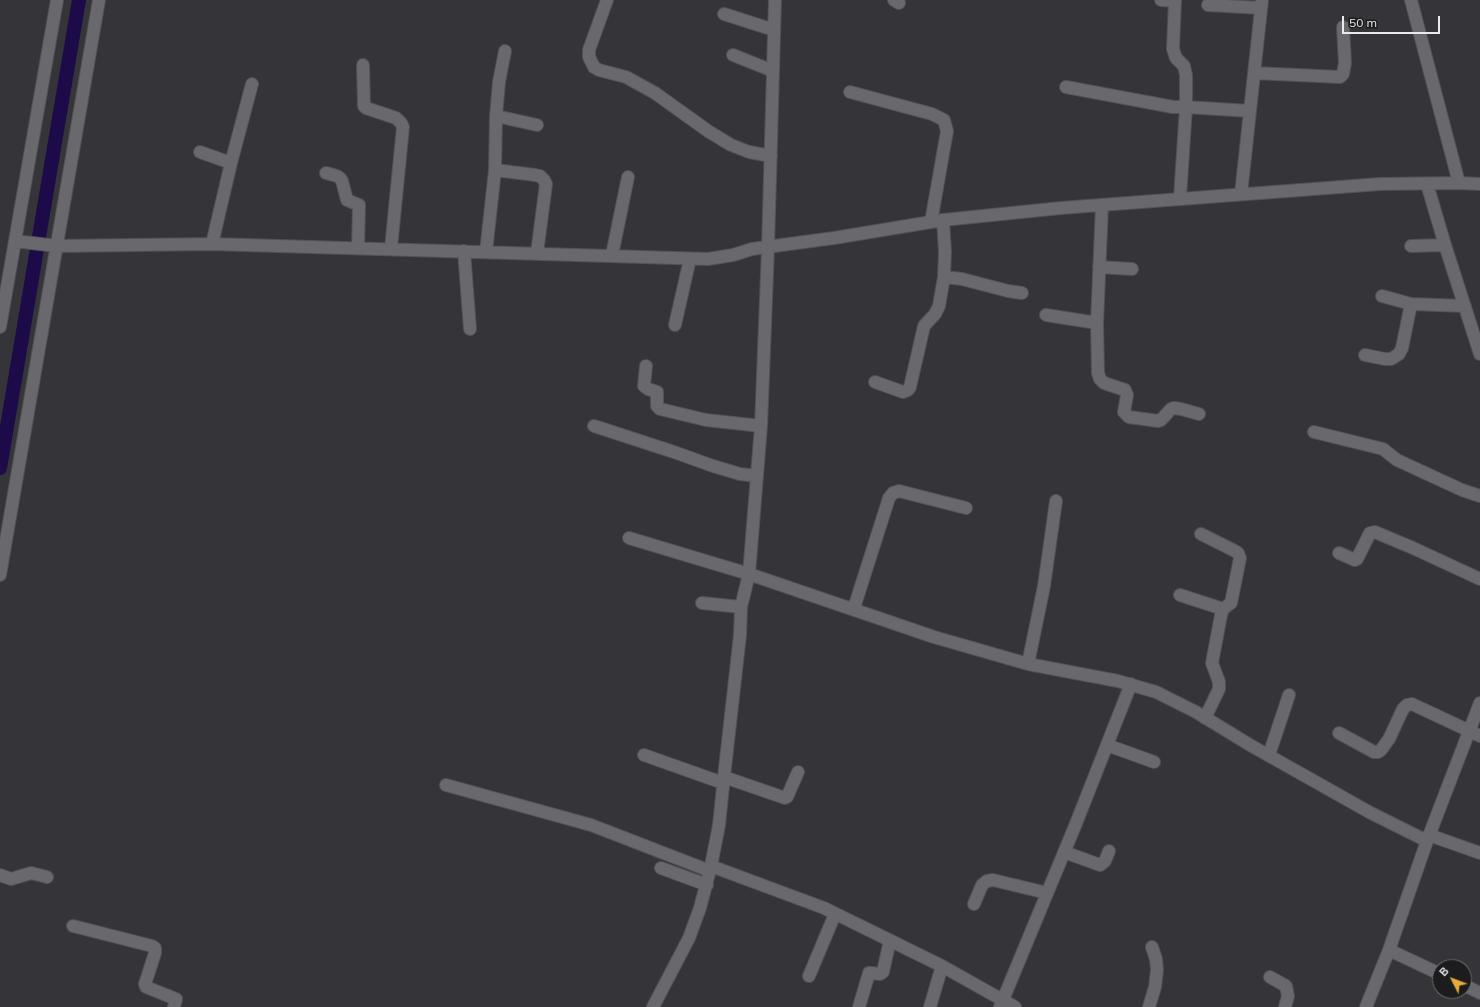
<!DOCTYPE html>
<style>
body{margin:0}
#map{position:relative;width:1480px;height:1007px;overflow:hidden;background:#343439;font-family:Mulish,sans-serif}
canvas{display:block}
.north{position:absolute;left:1432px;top:959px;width:40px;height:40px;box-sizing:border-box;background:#1c1c1e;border:1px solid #6e6e71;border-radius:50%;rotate:312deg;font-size:11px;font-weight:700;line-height:16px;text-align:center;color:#eaeaee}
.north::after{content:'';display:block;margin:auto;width:14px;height:18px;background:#eaaa38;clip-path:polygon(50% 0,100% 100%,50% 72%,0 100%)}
.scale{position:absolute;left:1342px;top:16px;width:98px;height:18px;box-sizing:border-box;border:2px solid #eaeaee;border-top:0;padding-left:5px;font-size:12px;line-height:14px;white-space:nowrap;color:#eaeaee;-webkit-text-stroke:3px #1c1c1e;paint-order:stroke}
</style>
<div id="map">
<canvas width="1480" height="1007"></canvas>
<div class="north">B</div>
<div class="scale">50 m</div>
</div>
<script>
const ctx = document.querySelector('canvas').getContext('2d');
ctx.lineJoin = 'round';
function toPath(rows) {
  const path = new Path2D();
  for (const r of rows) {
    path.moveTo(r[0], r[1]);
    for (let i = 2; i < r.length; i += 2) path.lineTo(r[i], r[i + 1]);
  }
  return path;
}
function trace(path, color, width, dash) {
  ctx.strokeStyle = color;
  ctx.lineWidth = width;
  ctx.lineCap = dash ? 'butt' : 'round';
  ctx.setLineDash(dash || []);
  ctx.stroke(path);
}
trace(toPath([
 [0,468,79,0]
]), '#1c0b48', 14);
const minor = toPath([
 [607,0,589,50,589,57,594,67,599,70,626,77,655,93,708,131,731,145,749,152,771,156],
 [894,0,899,3],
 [1161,0,1175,1],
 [1175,0,1173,49,1176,58,1184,66,1186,75,1186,107,1180,198],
 [1411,0,1459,183],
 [1208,5,1261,8],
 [724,14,774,30],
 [733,55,773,71],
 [363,65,364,106,366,108,396,118,401,123,403,127,391,248],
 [1254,73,1340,77,1343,74,1345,63,1343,27],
 [1066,87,1173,107,1186,107,1250,111],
 [850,92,932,114,944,120,947,131,931,222],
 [496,116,537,125],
 [200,152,231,163],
 [495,170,535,175,540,176,544,180,546,184,537,253],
 [326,173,337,176,340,178,342,181,347,200,359,205,358,247],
 [1427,184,1445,245,1480,354],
 [1241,194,1262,0],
 [1102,205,1097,323,1098,373,1100,379,1104,383,1125,390,1127,395,1124,412,1129,417,1158,421,1161,420,1171,409,1174,408,1181,409,1199,414],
 [15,241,57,246,212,244,708,259,733,255,752,249,834,238,943,220,1061,208,1380,184,1459,183,1480,184],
 [212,244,231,163,252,84],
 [1411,246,1445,245],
 [464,251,470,329],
 [486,252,495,170,496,116,499,82,505,51],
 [612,255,628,177],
 [1099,267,1132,269],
 [944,277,962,279,1008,291,1022,293],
 [1382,296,1411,304,1465,306],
 [1046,315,1097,323],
 [675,325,690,259],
 [0,327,57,0],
 [1365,355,1385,359,1391,359,1399,354,1402,348,1411,304],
 [646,366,644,386,648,389,657,392,657,406,660,409,706,420,761,426],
 [875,382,903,392,908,390,910,387,924,326,935,314,939,306,944,277,945,252,943,220],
 [594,426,674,452,713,466,740,474,757,476],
 [1314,432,1383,449,1397,460,1462,490,1480,496],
 [1201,534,1235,551,1238,553,1240,558,1231,603,1223,609,1221,615,1212,663,1219,682,1219,689,1205,718],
 [629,538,749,574,934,637,1028,664,1118,681,1156,692,1196,712,1250,745,1369,812,1427,841],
 [1339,553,1355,560,1357,559,1370,533,1375,532,1413,548,1480,579],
 [0,575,99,0],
 [1180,595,1223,609],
 [702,603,741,607],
 [854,608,889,498,893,493,899,491,966,508],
 [1028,664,1044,586,1056,501],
 [1339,733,1374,752,1378,752,1381,750,1389,739,1403,709,1407,705,1412,704,1480,736],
 [1107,745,1154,762],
 [644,755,723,783],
 [1269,755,1289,695],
 [724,777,785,798,787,797,798,772],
 [446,785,591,825,710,871],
 [1429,835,1480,853],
 [1064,852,1100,865,1105,861,1109,851],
 [711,866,824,908,942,966,1015,1007],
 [661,868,707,885],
 [0,875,11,879,31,873,47,877],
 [974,904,982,885,987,881,993,880,1047,893],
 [73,926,152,946,155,948,155,953,145,984,146,987,176,999,174,1007],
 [1389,950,1440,974],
 [809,976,835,914],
 [1270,977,1286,986,1288,996,1285,1007],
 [1464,985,1480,993],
 [653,1007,689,938,700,908,711,866,719,825,724,777,740,635,741,607,749,574,761,426,768,248,775,0],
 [859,1007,869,973,871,973,880,974,883,972,890,940],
 [930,1007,942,966],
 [1000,1007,1075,826,1131,684],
 [1149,1007,1155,987,1157,970,1156,959,1152,947],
 [1366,1007,1389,950,1427,841,1480,703]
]);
trace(minor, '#525156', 14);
trace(minor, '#68686d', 12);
</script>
